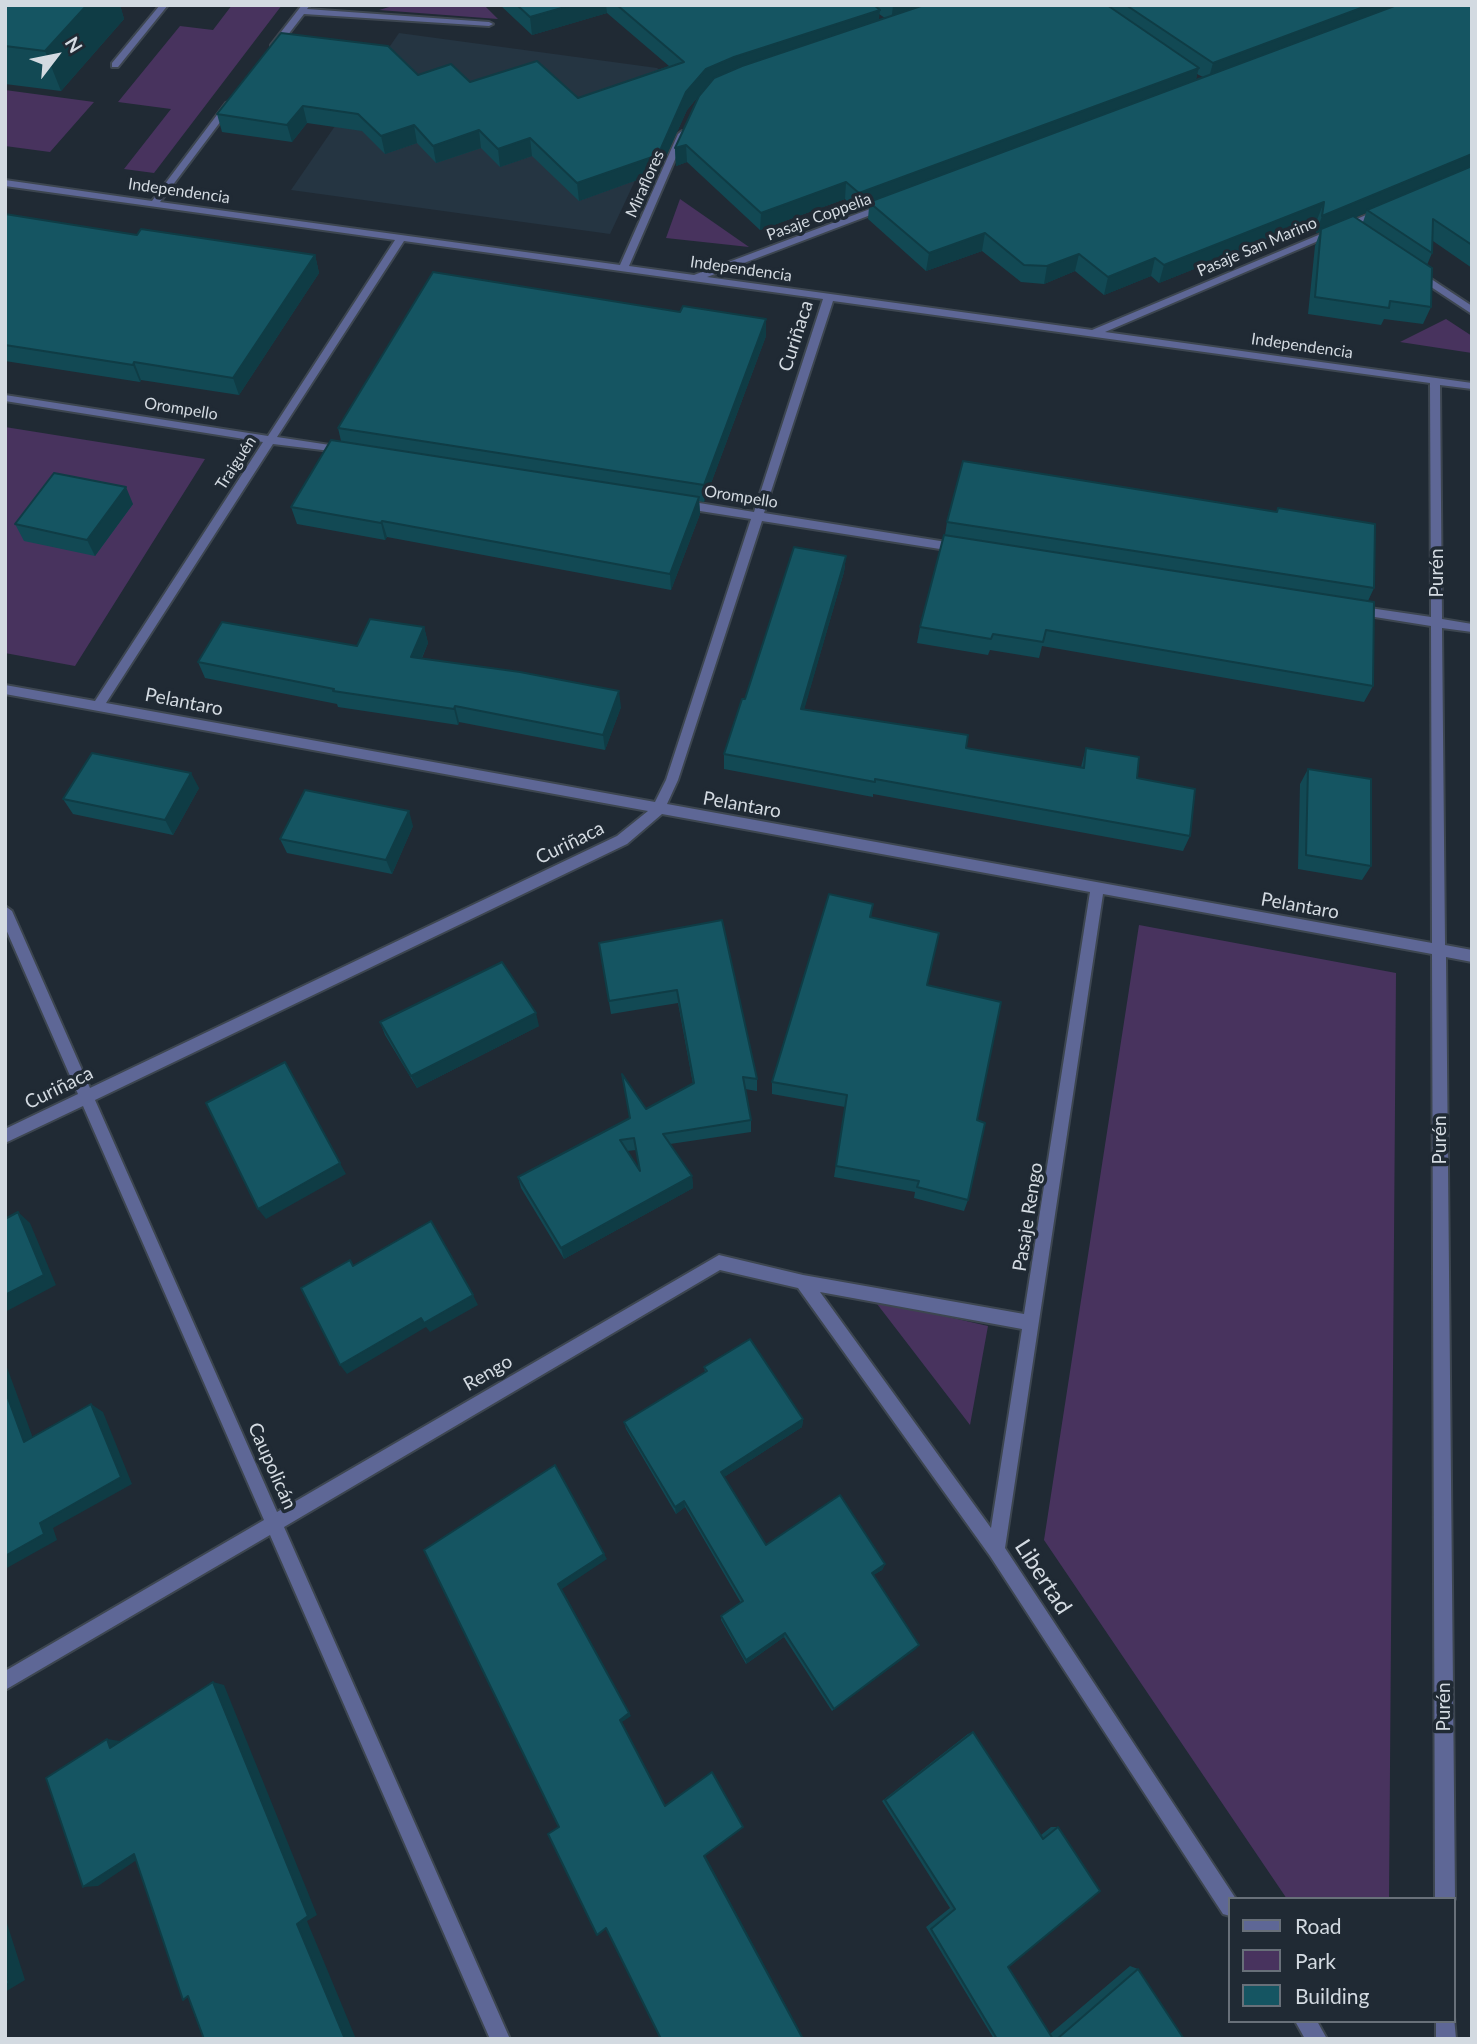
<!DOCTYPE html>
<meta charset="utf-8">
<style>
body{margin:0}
#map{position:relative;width:1477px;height:2044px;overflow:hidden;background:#202a34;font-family:Lato,sans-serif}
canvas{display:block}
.frame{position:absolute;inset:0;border:7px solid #d3dae1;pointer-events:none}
.legend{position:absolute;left:1228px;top:1897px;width:228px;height:126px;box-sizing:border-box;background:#202a34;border:2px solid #687079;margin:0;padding:9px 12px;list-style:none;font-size:21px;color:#d3dae1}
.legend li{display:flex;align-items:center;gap:14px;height:35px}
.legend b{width:35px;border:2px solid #687079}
.north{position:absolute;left:21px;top:21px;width:70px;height:70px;-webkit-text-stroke:5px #202a34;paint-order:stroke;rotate:58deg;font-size:19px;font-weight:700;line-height:28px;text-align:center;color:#d3dae1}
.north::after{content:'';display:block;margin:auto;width:24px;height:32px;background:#d3dae1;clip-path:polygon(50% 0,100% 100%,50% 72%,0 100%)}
</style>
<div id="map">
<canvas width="1477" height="2044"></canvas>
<div class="frame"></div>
<ul class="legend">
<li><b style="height:9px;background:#5e6796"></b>Road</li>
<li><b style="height:19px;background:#48335e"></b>Park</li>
<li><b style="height:19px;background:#155562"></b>Building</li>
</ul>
<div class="north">N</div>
</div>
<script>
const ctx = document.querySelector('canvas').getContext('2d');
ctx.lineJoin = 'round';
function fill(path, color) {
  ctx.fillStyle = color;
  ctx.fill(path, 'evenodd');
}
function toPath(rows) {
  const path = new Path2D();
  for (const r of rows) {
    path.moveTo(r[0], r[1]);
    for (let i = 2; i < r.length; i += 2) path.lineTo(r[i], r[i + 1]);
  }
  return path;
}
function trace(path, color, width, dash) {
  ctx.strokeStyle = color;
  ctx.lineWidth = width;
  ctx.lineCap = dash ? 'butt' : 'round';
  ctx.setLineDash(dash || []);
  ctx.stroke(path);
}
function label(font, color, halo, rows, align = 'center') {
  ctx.font = font + ' Lato,sans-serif';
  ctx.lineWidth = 7;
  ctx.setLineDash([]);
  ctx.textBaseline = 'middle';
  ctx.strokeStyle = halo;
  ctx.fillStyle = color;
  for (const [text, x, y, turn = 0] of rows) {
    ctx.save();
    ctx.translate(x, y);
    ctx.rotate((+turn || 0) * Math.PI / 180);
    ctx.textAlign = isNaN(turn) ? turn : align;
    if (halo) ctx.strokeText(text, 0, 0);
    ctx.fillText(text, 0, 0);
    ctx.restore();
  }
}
fill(toPath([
 [399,33,657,68,679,87,610,234,291,190]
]), '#253542');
fill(toPath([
 [232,5,282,5,154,173,124,169,171,109,118,102,180,26,213,30],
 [396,5,484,5,498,19,379,10],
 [5,90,94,102,50,152,5,146],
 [680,199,749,247,666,238],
 [1446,319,1472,336,1472,353,1400,342],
 [5,427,205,459,75,666,5,653],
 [1139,925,1396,973,1389,1899,1287,1899,1044,1540],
 [874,1300,988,1326,970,1425]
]), '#48335e');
const service = toPath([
 [160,5,168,5,118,67,112,67,112,63,160,5]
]);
const minor = toPath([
 [302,5,310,5,307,9,489,22,493,24,489,26,304,14,277,49,271,49,271,45,302,5],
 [229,102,233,105,160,202,620,265,678,134,682,131,686,134,629,266,694,275,886,203,889,204,889,208,707,277,1092,330,1378,210,1386,212,1105,332,1472,383,1472,389,1440,385,1442,619,1472,624,1472,632,1442,628,1445,945,1472,950,1472,962,1446,957,1455,1899,1454,1900,1435,1899,1432,954,1103,894,1005,1548,1236,1899,1230,1899,1230,1916,1223,1914,990,1556,798,1288,720,1270,284,1527,510,2039,490,2039,270,1535,5,1690,5,1671,264,1520,83,1106,5,1143,5,1129,78,1094,5,927,5,906,12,911,90,1088,617,836,648,811,5,694,5,685,95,701,263,442,5,401,5,395,268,436,395,240,5,186,5,180,152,201,226,103,229,102],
 [404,241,823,299,754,512,681,500,676,504,681,508,751,519,666,780,655,802,106,703,273,444,347,453,348,451,343,447,277,437,404,241],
 [833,301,1430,383,1431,617,1356,606,1350,610,1356,614,1431,626,1432,943,667,804,678,780,762,521,959,552,965,548,959,544,764,513,833,301],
 [662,814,1090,892,1024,1314,803,1275,719,1255,277,1512,95,1100,627,844,662,814],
 [820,1292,1022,1329,991,1528,820,1292],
 [1413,271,1419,271,1472,306,1472,314,1413,275,1413,271],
 [1454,2017,1456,2039,1436,2039,1436,2021,1454,2021,1454,2017],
 [1295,2021,1317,2021,1327,2039,1305,2039,1295,2021]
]);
trace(service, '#3d4650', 4);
trace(minor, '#3d4650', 4);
fill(service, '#5e6796');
fill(minor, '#5e6796');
fill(toPath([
 [5,5,120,5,124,19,61,91,5,84],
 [500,5,1472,5,1472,268,1433,241,1432,253,1427,265,1431,307,1423,324,1384,319,1381,325,1308,314,1315,246,1320,232,1316,233,1317,220,1159,283,1151,276,1104,295,1075,271,1044,284,1021,282,982,251,926,271,868,219,869,207,858,211,845,199,760,230,687,162,676,166,675,148,706,87,687,110,659,172,579,201,532,156,500,167,481,148,436,163,417,143,385,154,362,131,307,123,292,142,222,132,217,114,418,75,578,98,669,66,607,13,532,35],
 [879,14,885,18,879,20],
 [1197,74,1203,77,1196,80],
 [1366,213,1363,222,1355,217],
 [5,214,137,235,315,255,319,273,239,395,141,380,140,382,5,361],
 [766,336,704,502,699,501,700,514,671,590,387,537,385,540,297,524,291,507,341,441,338,428],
 [133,504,95,556,24,541,15,524],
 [1278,508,1374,588,1368,601,1373,686,1364,702,1042,646,1039,658,990,650,988,655,917,643,920,627,945,535,947,522,1276,512],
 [846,556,844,572,804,709,966,748,1081,767,1086,748,1137,778,1190,836,1183,851,873,794,873,797,724,769,724,754,745,699],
 [424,627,428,643,422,658,621,707,605,750,459,722,458,725,338,707,337,704,205,678,198,662,357,646],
 [1308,769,1371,866,1362,880,1298,869,1300,784],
 [199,788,173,835,73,814,63,799],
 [413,826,392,874,287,853,280,839],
 [873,904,871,917,927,985,977,1120,968,1200,964,1211,914,1198,915,1192,834,1177,845,1107,772,1094,772,1082],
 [722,920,757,1079,757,1091,745,1089,751,1120,751,1132,670,1144,692,1176,693,1188,564,1259,521,1188,518,1177,693,1084,678,1003,611,1014,599,943],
 [636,1150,640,1170,627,1151],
 [380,1022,539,1026,417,1088,385,1035],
 [704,1367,803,1419,802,1427,724,1477,766,1545,885,1564,882,1570,873,1575,919,1645,832,1711,784,1637,746,1664,721,1620,721,1616,741,1603,685,1507,676,1514,626,1429,624,1422,705,1372],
 [973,1732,1041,1835,1051,1827,1058,1827,1008,1967,1050,2034,1130,1966,1138,1969,1184,2039,994,2039,926,1927,950,1908,882,1801,968,1734]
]), '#124954');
fill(toPath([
 [87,5,120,5,124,19,61,91,45,51],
 [572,5,606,5,607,13,532,35,530,17],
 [894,5,945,5,891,23,893,6],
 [1369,5,1410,5,1208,81,1213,63],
 [880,10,878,27,706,87,687,110,659,172,579,201,577,183,686,92,706,69,734,57],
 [1199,68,1194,85,869,202,869,207,858,211,859,193],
 [303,106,307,123,292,142,287,125],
 [414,125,417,143,385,154,381,136],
 [479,130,481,148,436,163,433,146],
 [530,138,532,156,500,167,498,149],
 [686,145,687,162,676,166,675,148],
 [1472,154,1472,169,1367,210,1366,213,1316,233,1322,216],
 [846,182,845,199,760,230,761,213],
 [1324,202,1317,220,1159,283,1164,265],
 [985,233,982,251,926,271,929,253],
 [1079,254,1075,271,1044,284,1047,266],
 [315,255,319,273,239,395,233,378],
 [1155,258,1151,276,1104,295,1108,277],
 [766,319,766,336,704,502,704,485],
 [134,362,141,380,140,382,133,365],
 [126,487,133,504,95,556,87,540],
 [699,497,700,514,671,590,670,574],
 [382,521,387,537,385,540,381,523],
 [846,556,844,572,800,724,801,709],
 [424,627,428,643,415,673,411,657],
 [619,691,621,707,605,750,603,735],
 [455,706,459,722,458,725,454,709],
 [191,773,199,788,173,835,165,820],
 [409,811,413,826,392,874,386,860],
 [536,1013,539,1026,417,1088,411,1076],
 [285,1062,346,1174,266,1219,258,1209],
 [692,1176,693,1188,564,1259,561,1248],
 [18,1212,30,1223,56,1285,5,1312,5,1295],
 [473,1295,478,1305,430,1332,426,1327,347,1374,340,1365,421,1318],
 [5,1362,37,1449,24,1442,5,1390],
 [91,1404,103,1412,132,1484,53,1528,57,1540,5,1569,5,1556,40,1523],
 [803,1419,802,1427,721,1479,721,1472],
 [684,1501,685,1507,676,1514,675,1507],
 [604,1554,607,1559,562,1589,631,1716,622,1722,666,1807,665,1806,620,1720,558,1584],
 [885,1564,882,1570,869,1578,872,1573],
 [785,1633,784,1637,746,1664,746,1660],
 [919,1645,916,1649,832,1711,834,1709],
 [213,1682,224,1685,317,1915,307,1921,356,2039,345,2039,297,1924],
 [107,1739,120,1741,110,1748],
 [147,1853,98,1886,83,1887,134,1854],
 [705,1855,804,2039,803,2039,704,1856],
 [5,1917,25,1980,5,1992]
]), '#0f3c45');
const building = toPath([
 [5,5,87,5,45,51,5,46,5,5],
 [517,5,572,5,530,17,517,5],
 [617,5,874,5,880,10,734,57,706,69,686,92,658,155,577,183,530,138,498,149,479,130,433,146,414,125,381,136,358,114,303,106,287,125,217,114,281,33,388,46,418,75,451,64,470,82,537,61,578,98,684,62,617,5],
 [924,5,1107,5,1199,68,859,193,846,182,761,213,686,145,675,148,699,96,714,78,742,66,924,5],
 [1126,5,1369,5,1213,63,1126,5],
 [1397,5,1472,5,1472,154,1322,216,1324,202,1164,265,1155,258,1108,277,1079,254,1047,266,1024,265,985,233,929,253,869,202,1397,5],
 [1472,166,1472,245,1433,219,1432,253,1367,210,1472,166],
 [5,214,137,235,141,229,315,255,233,378,134,362,133,365,5,345,5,214],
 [1353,216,1432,268,1431,307,1390,301,1389,308,1315,297,1321,229,1353,216],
 [433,272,680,312,683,306,766,319,704,485,338,428,433,272],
 [331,440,699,497,670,574,382,521,381,523,291,507,331,440],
 [963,461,1277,512,1278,508,1375,524,1374,588,947,522,963,461],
 [54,473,126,487,87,540,15,524,54,473],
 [944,535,1374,602,1373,686,1046,630,1043,642,993,634,991,639,920,627,944,535],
 [794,547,846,556,801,709,968,735,966,748,1084,768,1086,748,1139,757,1137,778,1195,789,1190,836,875,779,875,782,724,754,742,699,745,699,794,547],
 [370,619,424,627,411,657,520,672,619,691,603,735,455,706,454,709,333,691,334,689,198,662,222,622,357,646,370,619],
 [92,753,191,773,165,820,63,799,92,753],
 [1308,769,1371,779,1371,866,1306,855,1308,769],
 [305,790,409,811,386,860,280,839,305,790],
 [829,894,873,904,870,917,939,933,927,985,1001,1002,977,1120,985,1123,968,1200,917,1187,919,1181,836,1166,847,1095,772,1082,829,894],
 [722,920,757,1079,743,1077,751,1120,663,1134,692,1176,561,1248,518,1177,630,1118,622,1074,646,1109,694,1083,677,990,609,1001,599,943,722,920],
 [634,1138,640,1171,620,1140,634,1138],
 [502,962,536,1013,411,1076,380,1022,502,962],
 [285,1062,340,1163,258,1209,206,1103,285,1062],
 [18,1212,44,1275,5,1295,5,1219,18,1212],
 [431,1221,473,1295,424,1323,421,1318,340,1365,301,1288,350,1260,353,1266,431,1221],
 [750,1339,803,1419,721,1472,766,1545,840,1495,885,1564,872,1573,919,1645,834,1709,785,1633,746,1660,721,1616,743,1601,684,1501,675,1507,624,1422,707,1371,704,1367,750,1339],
 [5,1390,24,1442,91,1404,121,1477,40,1523,44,1534,5,1556,5,1390],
 [555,1465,604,1554,558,1584,629,1713,620,1720,665,1806,712,1772,743,1827,704,1856,803,2039,661,2039,606,1928,597,1935,548,1834,559,1827,424,1550,555,1465],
 [213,1682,308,1916,297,1924,345,2039,204,2039,188,1996,183,2000,134,1854,83,1887,46,1778,107,1739,110,1748,213,1682],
 [973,1732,1043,1839,1058,1827,1100,1891,1008,1967,1053,2039,997,2039,931,1929,955,1909,885,1800,973,1732],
 [1138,1969,1184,2039,1057,2039,1138,1969],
 [5,1972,9,1983,5,1985,5,1972]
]);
fill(building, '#155562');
trace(building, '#0f3c45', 2);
label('16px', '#d3dae1', '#202a34', [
 ["Miraflores",645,184,-66],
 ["Independencia",179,191,8],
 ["Pasaje Coppelia",819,217,-20],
 ["Pasaje San Marino",1257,247,-23],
 ["Independencia",741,269,8],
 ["Independencia",1302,346,8],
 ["Orompello",181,409,9],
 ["Traiguén",236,463,-57],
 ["Orompello",741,497,9]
]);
label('19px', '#d3dae1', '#202a34', [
 ["Curiñaca",796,336,-72],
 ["Purén",1437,573,-90],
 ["Pelantaro",184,702,11],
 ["Pelantaro",742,805,10],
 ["Curiñaca",570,843,-26],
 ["Pelantaro",1300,906,10],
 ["Curiñaca",59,1088,-26],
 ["Purén",1440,1140,-90],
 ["Pasaje Rengo",1028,1217,-81],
 ["Rengo",488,1373,-30],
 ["Caupolicán",272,1466,66],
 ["Purén",1444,1707,-90]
]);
label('23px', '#d3dae1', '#202a34', [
 ["Libertad",1043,1577,57]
]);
</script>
